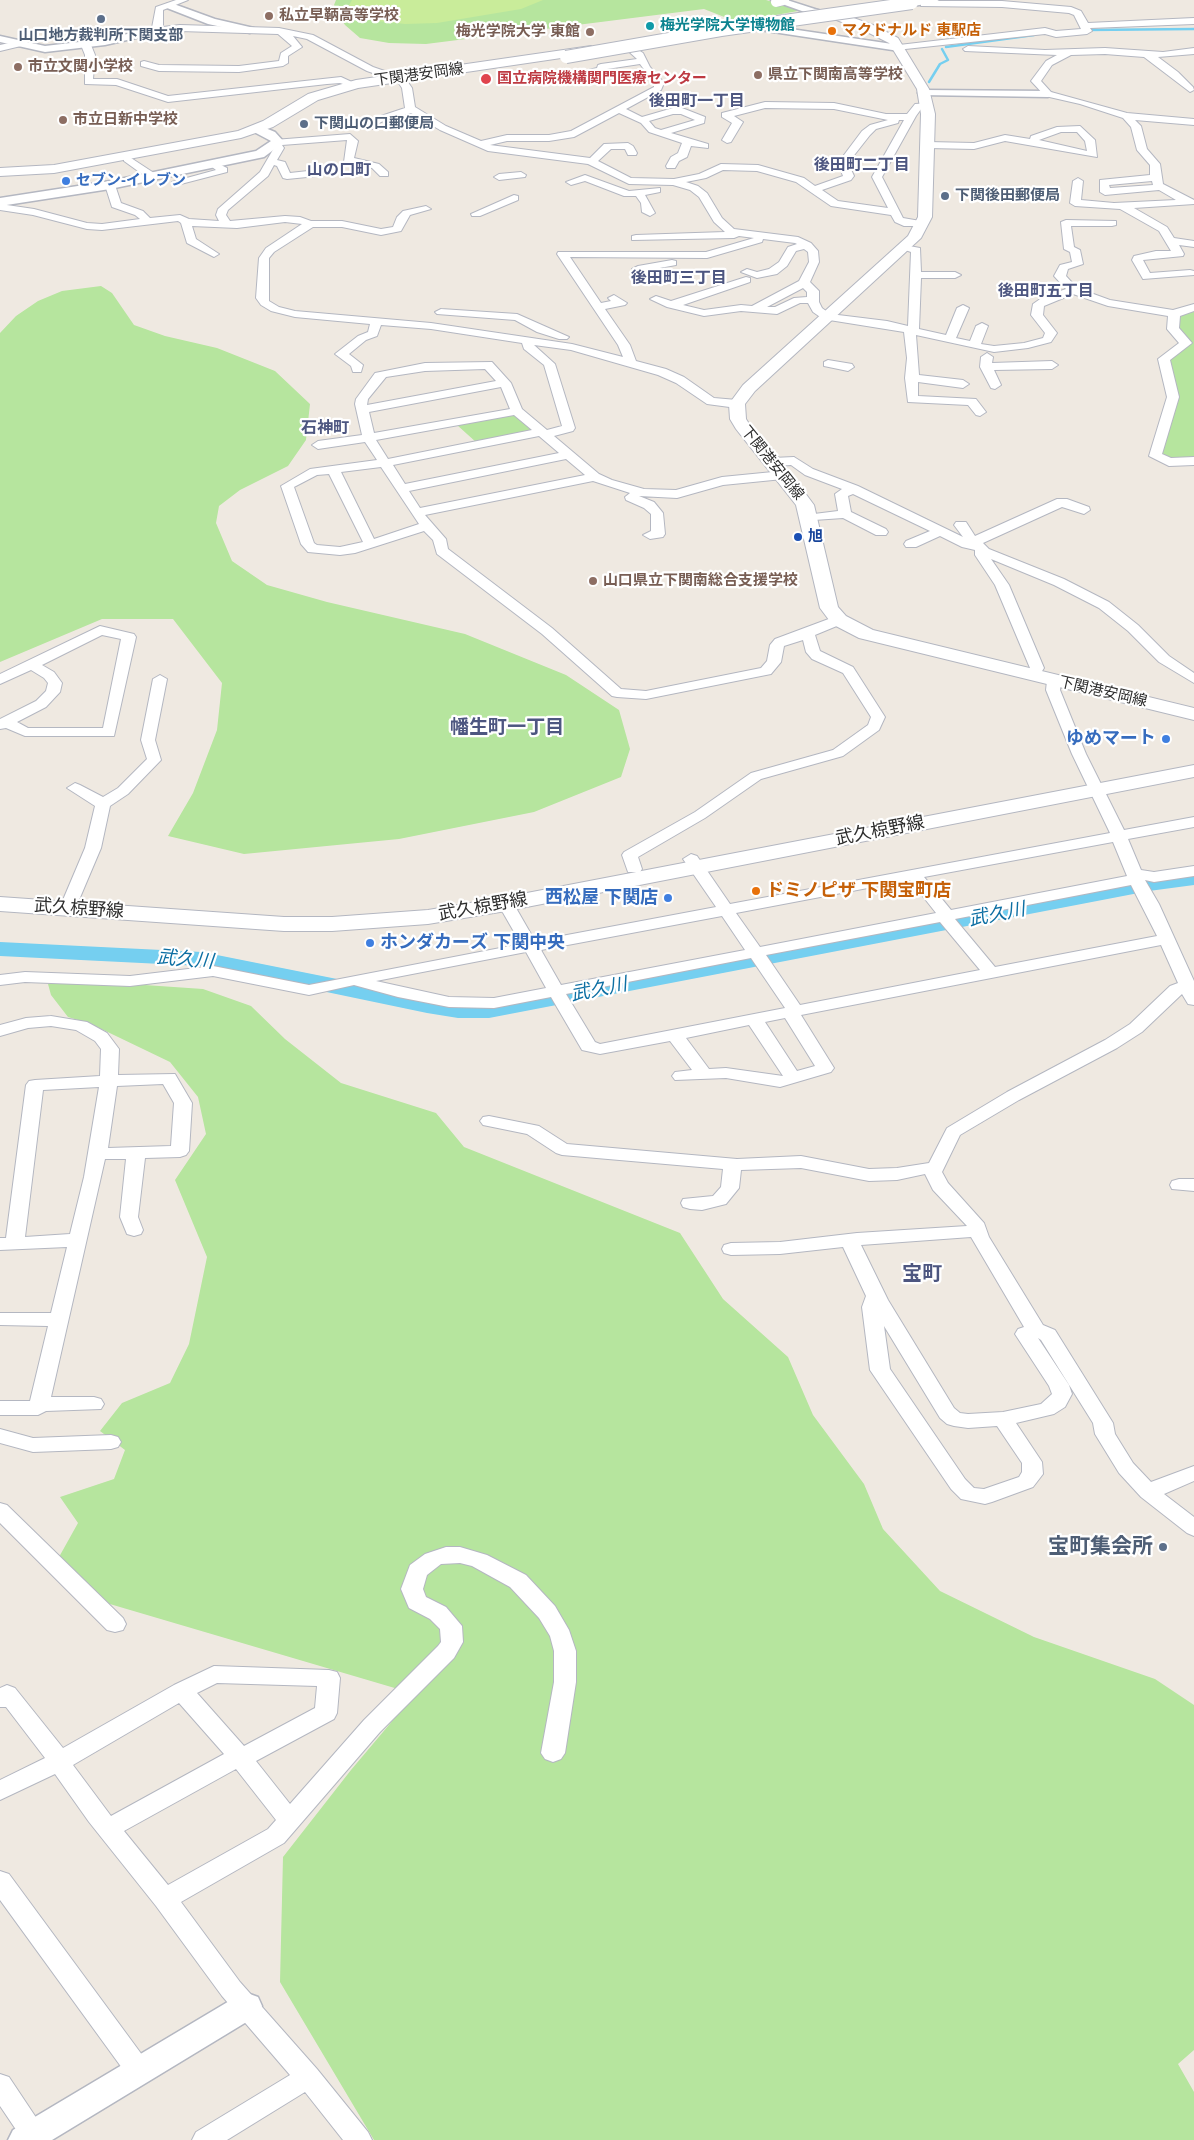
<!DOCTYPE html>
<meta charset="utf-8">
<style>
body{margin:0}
canvas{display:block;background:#efe9e1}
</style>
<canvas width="1194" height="2140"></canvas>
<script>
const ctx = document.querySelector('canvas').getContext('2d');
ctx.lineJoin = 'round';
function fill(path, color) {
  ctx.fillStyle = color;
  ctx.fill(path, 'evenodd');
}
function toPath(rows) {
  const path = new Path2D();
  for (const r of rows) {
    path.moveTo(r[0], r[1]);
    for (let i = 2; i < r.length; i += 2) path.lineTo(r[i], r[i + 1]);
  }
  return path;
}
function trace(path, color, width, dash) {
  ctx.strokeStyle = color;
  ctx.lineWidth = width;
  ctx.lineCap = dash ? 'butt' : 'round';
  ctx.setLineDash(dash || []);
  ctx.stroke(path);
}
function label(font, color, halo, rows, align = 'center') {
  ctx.font = font + ' Arial,"Noto Sans JP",sans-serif';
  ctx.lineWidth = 4.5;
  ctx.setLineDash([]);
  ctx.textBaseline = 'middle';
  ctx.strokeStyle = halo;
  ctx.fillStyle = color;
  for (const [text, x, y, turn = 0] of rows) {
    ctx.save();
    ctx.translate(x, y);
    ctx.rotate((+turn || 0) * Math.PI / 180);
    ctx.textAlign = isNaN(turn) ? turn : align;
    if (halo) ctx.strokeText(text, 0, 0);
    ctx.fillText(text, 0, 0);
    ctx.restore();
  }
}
fill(toPath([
 [336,0,766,0,797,9,798,11,737,22,704,9,426,44,389,43,360,38,345,25,338,14,334,5],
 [101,286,112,293,134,325,165,336,217,348,275,371,310,404,306,440,288,466,240,490,219,506,216,523,232,561,267,585,327,602,465,634,566,675,619,710,630,749,621,777,534,812,399,839,244,854,168,836,193,793,217,730,222,683,173,619,102,619,0,662,0,333,16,316,38,301,62,291],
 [1194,310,1194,459,1176,461,1159,456,1178,393,1168,361,1188,346,1190,343,1177,327,1179,316],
 [510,414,516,415,532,431,477,443,457,425],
 [101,982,203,989,251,1006,285,1039,341,1083,436,1113,464,1147,680,1233,723,1299,788,1357,813,1415,864,1484,883,1529,940,1591,1034,1637,1155,1679,1194,1705,1194,2050,1178,2064,1194,2092,1194,2140,374,2140,280,1982,283,1857,351,1770,415,1694,103,1602,59,1557,78,1523,60,1497,114,1479,125,1450,100,1431,122,1403,170,1383,189,1344,207,1257,175,1180,206,1134,198,1097,170,1062,91,1024,68,1017,51,995,48,984]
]), '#b6e59e');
fill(toPath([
 [352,0,543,0,521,9,437,23,405,24,368,20,359,16,348,7]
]), '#c9ec9a');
trace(toPath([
 [1086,30,1194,29],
 [946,47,1034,35],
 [929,82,940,64,948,60,942,49]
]), '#75cff0', 2.5);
fill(toPath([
 [1194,871,1194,885,1149,891,489,1018,458,1018,427,1013,202,966,0,956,0,942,202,952,427,997,458,1002,489,1002,1149,877,1194,871]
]), '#75cff0');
const minor = toPath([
 [176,0,188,0,163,10,163,27,180,25,279,28,313,35,373,67,405,78,412,88,415,107,446,126,481,141,507,135,549,135,571,131,654,87,654,83,640,64,607,69,606,72,564,80,559,77,597,68,598,65,601,64,637,59,626,49,634,47,643,53,650,67,664,83,661,90,626,109,642,117,673,108,682,108,705,117,704,123,671,133,708,144,708,148,691,146,687,157,679,161,675,168,667,168,666,166,671,157,678,153,682,143,649,132,641,123,619,113,574,137,549,141,507,141,490,145,590,158,604,144,628,143,633,146,637,153,636,155,628,155,625,149,611,149,598,161,631,178,674,179,699,174,721,164,758,165,804,178,815,186,843,176,838,163,862,131,870,125,888,120,834,109,765,108,734,116,743,122,731,142,727,143,722,140,732,123,722,117,722,113,765,102,834,103,886,114,907,114,915,104,930,103,930,107,921,109,916,116,882,177,903,218,926,222,926,226,904,226,895,222,891,215,831,206,796,182,757,171,723,170,706,178,686,182,698,186,707,193,722,218,734,229,798,237,811,243,818,251,819,262,810,282,819,291,819,302,822,308,830,314,887,321,908,326,911,252,899,248,904,245,920,248,921,272,955,272,961,275,955,278,921,278,919,329,946,335,957,308,963,305,969,308,956,338,970,341,976,326,982,323,988,326,981,344,994,346,1024,343,1043,338,1045,333,1031,315,1033,304,1043,297,1066,289,1054,276,1060,265,1072,262,1070,252,1064,249,1061,222,1066,220,1116,221,1116,225,1112,226,1071,226,1074,247,1080,250,1083,264,1068,269,1066,276,1077,288,1110,300,1173,310,1194,304,1194,311,1180,316,1179,328,1192,343,1170,360,1179,397,1162,454,1171,458,1194,457,1194,465,1169,466,1149,456,1167,397,1158,359,1179,343,1167,329,1168,316,1108,306,1073,294,1044,306,1043,315,1057,333,1051,342,1028,348,994,352,916,335,919,375,963,380,969,384,963,388,918,382,918,396,976,399,986,412,980,416,976,415,968,405,908,402,905,378,907,358,904,332,823,319,813,312,808,303,800,303,777,314,741,311,704,316,667,307,650,299,656,296,671,301,746,277,750,278,750,282,683,305,704,310,741,305,752,306,799,281,809,262,808,252,804,249,796,251,787,266,777,274,757,278,741,272,747,269,757,272,769,269,779,262,788,247,797,244,795,243,763,239,762,242,707,258,570,257,601,303,611,301,608,298,614,295,627,303,625,305,605,309,630,345,636,361,666,369,684,377,714,398,737,400,743,404,737,408,707,404,676,383,658,375,571,350,534,345,555,364,575,428,573,431,554,436,599,474,612,480,644,489,676,490,722,477,783,471,789,475,783,479,723,485,677,498,639,496,654,502,663,513,665,534,663,537,650,539,643,535,651,531,651,514,644,508,626,500,625,497,630,493,593,481,425,515,446,539,448,549,552,628,621,689,646,691,761,668,767,661,770,645,775,639,834,617,844,617,846,620,844,623,815,635,820,651,853,667,885,717,879,730,843,756,761,779,705,818,638,857,642,869,640,872,628,872,622,855,624,852,695,812,751,773,833,750,868,725,871,717,843,673,812,659,806,652,803,640,784,646,781,662,771,674,646,699,617,697,612,696,542,634,437,554,433,540,424,531,355,553,340,555,308,552,301,544,281,486,310,469,377,460,365,442,318,449,312,445,318,441,362,435,355,404,356,399,375,373,425,363,492,362,511,383,522,409,547,430,562,426,544,365,524,349,522,343,431,329,381,325,377,336,366,340,349,354,363,365,361,372,353,372,351,366,335,354,358,336,368,332,370,324,295,317,271,311,261,305,256,298,259,258,266,248,302,224,285,222,237,228,192,226,196,239,219,254,214,257,187,243,181,223,178,221,102,230,87,229,33,215,0,210,0,204,34,209,87,223,102,224,140,219,135,215,112,207,105,185,110,182,115,185,121,203,143,211,150,218,180,215,189,219,219,221,216,215,218,209,260,172,274,148,272,145,274,140,350,134,358,141,354,158,379,164,388,172,388,176,380,176,372,168,344,162,347,140,282,145,284,148,277,160,285,162,290,173,317,170,322,173,317,176,287,179,283,178,277,166,274,165,268,176,228,210,226,215,230,221,285,216,300,217,311,221,342,221,381,229,393,227,397,217,403,211,426,206,431,209,410,215,401,231,381,235,342,227,313,227,274,252,269,258,269,301,279,307,295,311,431,323,572,344,623,357,618,345,557,254,558,252,706,252,754,238,739,236,734,238,632,240,632,236,636,235,725,232,714,222,699,197,690,190,673,185,629,184,588,164,488,151,440,130,411,113,381,122,372,129,345,126,343,124,348,121,370,123,375,118,405,108,402,88,398,82,367,71,307,39,293,36,302,47,288,56,288,63,283,66,239,72,159,71,141,66,141,62,144,61,159,65,239,66,279,61,281,53,292,46,278,34,180,31,151,33,156,7,176,0],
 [673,114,681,114,695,120,661,130,655,128,649,121,673,114],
 [899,120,904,120,872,177,888,208,838,201,822,190,851,180,854,176,848,163,870,135,876,129,898,123,899,120],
 [803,288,807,292,807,297,794,298,775,307,767,307,803,288],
 [485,369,496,381,367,405,368,399,386,377,425,371,485,369],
 [501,387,510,409,374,433,369,412,501,387],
 [514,415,532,430,388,459,376,440,514,415],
 [539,436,559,453,405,484,393,465,539,436],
 [566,459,585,475,420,508,409,491,566,459],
 [381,467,419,524,374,539,341,472,381,467],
 [329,474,363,542,340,547,317,545,314,543,294,487,317,475,329,474],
 [924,1,1002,1,1071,7,1081,11,1088,23,1194,18,1194,24,1090,28,1092,31,1087,34,1056,37,1045,34,896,50,894,48,899,45,1045,28,1056,31,1081,29,1074,15,1069,13,1002,7,921,6,921,2,924,1],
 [18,41,23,44,21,46,0,51,0,45,18,41],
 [86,42,91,45,95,55,93,79,117,79,168,96,341,77,354,83,349,86,340,83,327,84,168,102,116,85,85,84,85,55,81,45,86,42],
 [968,46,1045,50,1105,48,1163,52,1194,48,1194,54,1158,57,1178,72,1193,87,1194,90,1190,92,1144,57,1105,54,1071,55,1052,65,1041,81,1051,92,1127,113,1194,119,1194,125,1135,120,1141,126,1147,149,1160,164,1163,184,1194,200,1194,204,1134,208,1167,227,1174,238,1194,241,1194,247,1179,245,1184,254,1183,256,1143,260,1150,273,1190,270,1194,271,1194,275,1143,279,1132,260,1134,256,1156,251,1171,251,1159,231,1120,209,1075,206,1070,203,1073,181,1078,178,1083,181,1081,200,1114,203,1176,200,1159,190,1105,195,1100,192,1100,180,1150,175,1150,165,1137,150,1131,127,1123,118,1080,104,1045,96,1031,81,1046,61,1057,55,965,51,963,49,968,46],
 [1152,181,1153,185,1110,188,1109,185,1152,181],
 [1080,126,1095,140,1097,157,1005,141,974,149,928,148,923,145,928,142,974,143,1005,135,1030,139,1031,136,1057,127,1080,126],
 [1061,132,1077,132,1085,141,1087,151,1039,140,1061,132],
 [128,156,157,175,157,179,149,179,124,161,124,157,128,156],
 [213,161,227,168,227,172,177,185,172,182,216,170,208,164,213,161],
 [521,172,526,175,525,177,499,180,494,177,499,174,521,172],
 [585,175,629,191,660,188,660,192,645,195,655,213,650,216,642,212,641,203,636,196,624,196,585,181,571,185,566,182,585,175],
 [514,195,518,196,518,200,480,216,472,216,471,214,514,195],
 [672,260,676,261,676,265,638,272,632,269,638,266,672,260],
 [441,309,517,314,569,337,567,339,559,339,537,332,515,320,437,314,435,312,441,309],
 [987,353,993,357,992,363,1052,361,1058,365,1052,369,994,370,1001,385,995,389,991,388,980,367,981,357,987,353],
 [828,360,852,364,854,367,848,371,824,366,824,362,828,360],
 [794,457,813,469,858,486,963,537,954,525,956,522,966,522,975,536,1057,499,1067,499,1089,507,1090,510,1084,514,1062,507,983,543,989,549,1064,579,1109,602,1138,625,1169,656,1194,673,1194,683,1159,662,1128,631,1099,608,1054,585,991,559,1009,585,1044,668,1037,679,1027,679,1025,676,1030,668,995,585,975,555,975,550,962,547,940,536,916,547,906,547,904,544,906,541,930,531,853,494,848,496,851,512,886,529,888,532,886,535,876,535,843,518,814,520,812,517,814,514,838,511,835,494,842,489,805,475,791,465,773,466,767,462,773,458,794,457],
 [100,626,134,634,136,637,114,736,25,736,6,728,0,729,0,719,36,701,46,691,48,683,44,678,31,670,0,684,0,674,100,626],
 [102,635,121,639,103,728,28,728,17,722,46,707,60,692,62,683,54,672,42,665,102,635],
 [160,675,167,679,155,740,161,760,128,794,110,806,101,848,76,907,68,912,62,910,60,907,85,848,95,806,67,788,75,783,80,785,103,797,118,788,147,759,141,740,153,679,160,675],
 [1054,677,1061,681,1060,690,1086,754,1124,830,1194,817,1194,827,1128,839,1141,870,1154,872,1194,866,1194,876,1154,882,1145,880,1159,904,1194,981,1194,1005,1188,1004,1182,994,1142,1032,1117,1048,1019,1100,960,1135,942,1172,948,1183,984,1223,989,1237,1043,1325,1055,1330,1113,1423,1115,1434,1133,1463,1151,1482,1194,1466,1194,1481,1164,1494,1194,1517,1194,1536,1187,1533,1141,1497,1119,1473,1095,1434,1093,1423,1041,1340,1038,1338,1069,1385,1072,1394,1065,1407,1054,1414,1016,1423,1042,1462,1043,1474,1033,1487,992,1502,985,1504,961,1499,951,1489,870,1370,862,1307,866,1296,843,1247,780,1254,731,1255,724,1253,722,1249,724,1245,731,1243,780,1242,857,1233,967,1226,933,1190,925,1174,897,1180,869,1181,801,1168,741,1170,739,1188,726,1204,702,1210,690,1209,683,1207,681,1203,683,1199,713,1196,721,1187,723,1169,562,1155,556,1153,527,1134,483,1125,480,1121,483,1117,489,1116,539,1126,567,1144,737,1159,801,1156,869,1169,897,1168,929,1163,947,1128,1007,1092,1105,1040,1130,1024,1170,986,1178,983,1161,945,801,1015,834,1068,831,1072,780,1087,726,1078,675,1080,672,1076,675,1072,692,1070,670,1041,600,1054,582,1050,551,997,494,1008,449,1007,398,997,354,985,309,995,213,976,130,986,25,982,0,985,0,975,25,972,130,976,213,966,309,985,521,944,498,904,506,899,512,901,535,941,716,907,683,859,691,854,697,856,730,904,1110,833,1072,754,1046,690,1047,681,1054,677],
 [1113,842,1127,876,951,910,924,877,1113,842],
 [910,880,936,913,760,947,736,913,910,880],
 [1131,885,1157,936,995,967,955,919,1131,885],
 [722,916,745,950,561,985,541,950,722,916],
 [940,922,980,970,800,1005,766,955,940,922],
 [526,952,546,988,494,998,449,997,376,981,526,952],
 [751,958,785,1008,600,1044,595,1042,566,994,751,958],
 [785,1018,815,1066,797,1071,765,1022,785,1018],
 [749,1025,783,1076,726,1068,709,1069,686,1038,749,1025],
 [971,1237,1024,1327,1018,1329,1015,1334,1049,1386,1052,1394,1041,1404,1003,1412,968,1414,960,1413,954,1408,888,1300,861,1245,971,1237],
 [884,1326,940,1418,947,1424,954,1426,968,1428,997,1426,1022,1463,1022,1472,1019,1477,984,1489,974,1488,965,1479,890,1369,884,1326],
 [51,1016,87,1022,107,1033,119,1049,118,1075,175,1074,192,1103,189,1151,186,1155,180,1157,145,1158,138,1217,143,1230,141,1234,134,1236,127,1234,120,1217,126,1159,105,1159,51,1397,94,1397,101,1399,104,1404,101,1409,46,1411,38,1415,0,1415,0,1401,30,1401,48,1326,0,1325,0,1313,51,1313,67,1247,0,1250,0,1238,6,1238,26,1085,29,1081,35,1080,100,1076,101,1049,95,1041,76,1030,51,1026,28,1028,0,1036,0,1025,26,1018,51,1016],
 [163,1084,174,1103,171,1146,108,1148,117,1086,163,1084],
 [99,1087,84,1177,70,1234,25,1237,43,1090,99,1087],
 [1179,1179,1194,1179,1194,1191,1172,1189,1170,1185,1172,1181,1179,1179],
 [0,1429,33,1438,111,1435,118,1437,121,1442,118,1447,111,1449,33,1452,0,1443,0,1429],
 [0,1503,7,1505,123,1618,126,1624,123,1630,115,1632,107,1630,0,1523,0,1503],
 [446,1547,460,1547,487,1555,526,1575,555,1606,569,1630,576,1651,576,1682,565,1753,561,1759,553,1762,545,1759,541,1753,554,1682,554,1651,550,1636,539,1618,510,1587,472,1566,460,1563,441,1564,427,1575,423,1589,426,1597,446,1607,462,1626,463,1642,454,1658,380,1732,284,1843,181,1902,240,1982,317,2069,368,2132,372,2140,343,2140,305,2092,227,2140,192,2140,196,2132,290,2075,222,1996,156,1906,89,1822,55,1774,0,1800,0,1780,45,1758,6,1707,0,1707,0,1688,7,1685,15,1688,63,1748,174,1685,214,1666,329,1670,337,1672,340,1678,337,1713,334,1719,256,1761,290,1804,364,1720,438,1646,441,1642,440,1629,430,1619,409,1608,401,1589,410,1565,425,1554,446,1547],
 [217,1683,317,1686,315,1708,244,1746,197,1693,217,1683],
 [179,1703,224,1754,111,1816,73,1765,179,1703],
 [236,1769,276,1820,268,1829,168,1885,124,1831,236,1769],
 [0,1871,9,1874,148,2063,152,2071,148,2079,139,2082,130,2079,0,1900,0,1871],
 [0,2074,9,2077,51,2140,23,2140,0,2106,0,2074]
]);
const tertiary = toPath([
 [771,0,787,0,821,11,829,18,828,20,820,20,813,15,771,0],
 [911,0,939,0,934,3,912,6,907,3,911,0],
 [171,3,215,19,254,28,256,30,250,33,208,24,167,8,167,4,171,3],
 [757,24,899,45,905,48,899,51,753,29,752,27,757,24],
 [154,28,160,31,158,33,105,45,45,52,0,42,0,36,45,46,105,39,154,28],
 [924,90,1048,91,1054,94,1048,97,920,95,918,93,924,90],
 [258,125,275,132,284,142,264,157,110,189,0,206,0,198,110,181,256,151,271,141,254,132,252,129,254,126,258,125],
 [247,1993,258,1997,262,2006,258,2015,52,2140,8,2140,13,2130,236,1997,247,1993]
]);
const secondary = toPath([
 [814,9,840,13,873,25,898,38,929,89,935,114,932,217,921,238,755,391,745,404,746,419,751,427,779,458,814,505,838,607,846,616,873,630,1194,708,1194,720,859,638,832,624,820,608,796,505,736,429,730,419,729,404,743,385,908,236,918,217,921,114,917,89,889,43,865,31,834,19,810,16,808,13,814,9],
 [591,46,597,50,595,53,358,88,318,100,273,127,241,138,54,173,0,176,0,168,54,165,238,131,263,121,308,94,356,80,591,46],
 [1194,765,1194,777,506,911,428,924,332,931,284,931,0,911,0,897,284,917,332,917,428,910,506,897,1194,765]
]);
trace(minor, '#b4b7c1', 2);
trace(tertiary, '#b4b7c1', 3);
trace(secondary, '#b4b7c1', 2);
fill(minor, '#fff');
fill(tertiary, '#fff');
fill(secondary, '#fff');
const minorBridge = toPath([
 [776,2,784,0]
]);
const tertiaryBridge = toPath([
 [566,57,721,30,912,3]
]);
trace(minorBridge, '#b4b7c1', 11, []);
trace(tertiaryBridge, '#b4b7c1', 14, []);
trace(minorBridge, '#fff', 10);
trace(tertiaryBridge, '#fff', 12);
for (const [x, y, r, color] of [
 [269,16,5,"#8d6e63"],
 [101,19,5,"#5c6f8a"],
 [650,26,5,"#0f9aa8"],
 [832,31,5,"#e8710a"],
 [590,32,5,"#8d6e63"],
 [18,67,5,"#8d6e63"],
 [758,75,5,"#8d6e63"],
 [486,79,6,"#e0444e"],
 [63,120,5,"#8d6e63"],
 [304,124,5,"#5c6f8a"],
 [66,181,5,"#3f7fe0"],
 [945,196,5,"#5c6f8a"],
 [798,537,5,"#1a4fb4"],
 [593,581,5,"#8d6e63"],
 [1166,739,5,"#3f7fe0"],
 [756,891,5,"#e8710a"],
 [668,898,5,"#3f7fe0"],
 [370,943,5,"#3f7fe0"],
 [1163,1547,5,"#5c6f8a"]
]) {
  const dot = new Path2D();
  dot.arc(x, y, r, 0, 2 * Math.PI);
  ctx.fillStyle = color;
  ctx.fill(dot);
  trace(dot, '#fff', 2);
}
label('bold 15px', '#785e54', '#fff', [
 ["私立早鞆高等学校",279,16],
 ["梅光学院大学 東館",580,32,"right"],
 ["市立文関小学校",28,67],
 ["県立下関南高等学校",768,75],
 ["市立日新中学校",73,120],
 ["山口県立下関南総合支援学校",603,581]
], 'left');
label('bold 15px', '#0d838f', '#fff', [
 ["梅光学院大学博物館",660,26]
], 'left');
label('bold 15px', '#c56008', '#fff', [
 ["マクドナルド 東駅店",842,31]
], 'left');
label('bold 15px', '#4e5e75', '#fff', [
 ["山口地方裁判所下関支部",101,36,"center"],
 ["下関山の口郵便局",314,124],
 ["下関後田郵便局",955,196]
], 'left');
label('15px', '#2e2e2e', '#fff', [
 ["下関港安岡線",419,75,-8],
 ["下関港安岡線",772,463,51],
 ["下関港安岡線",1103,692,13]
]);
label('bold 15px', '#be3a42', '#fff', [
 ["国立病院機構関門医療センター",497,79]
], 'left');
label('bold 15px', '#366cbe', '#fff', [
 ["セブン-イレブン",76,181]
], 'left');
label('bold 15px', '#164399', '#fff', [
 ["旭",808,537]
], 'left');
label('bold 16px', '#4d5680', '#fff', [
 ["後田町一丁目",697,102],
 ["後田町二丁目",862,166],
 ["後田町三丁目",679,279],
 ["後田町五丁目",1046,292]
]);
label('bold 16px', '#4d5680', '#fff', [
 ["山の口町",339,171],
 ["石神町",325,429]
]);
label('bold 18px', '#366cbe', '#fff', [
 ["ゆめマート",1156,739],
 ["西松屋 下関店",658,898],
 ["ホンダカーズ 下関中央",380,943,"left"]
], 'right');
label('18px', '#2e2e2e', '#fff', [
 ["武久椋野線",880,831,-11],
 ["武久椋野線",483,907,-10],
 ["武久椋野線",79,909,4]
]);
label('bold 18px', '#c56008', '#fff', [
 ["ドミノピザ 下関宝町店",766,891]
], 'left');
label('bold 19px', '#4d5680', '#fff', [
 ["幡生町一丁目",507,728]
]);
label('italic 19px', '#0d6fa3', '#fff', [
 ["武久川",997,915,-11],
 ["武久川",185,960,5],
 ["武久川",599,990,-11]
]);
label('bold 20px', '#4d5680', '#fff', [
 ["宝町",922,1274]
]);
label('bold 21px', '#4e5e75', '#fff', [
 ["宝町集会所",1153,1547]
], 'right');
</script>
